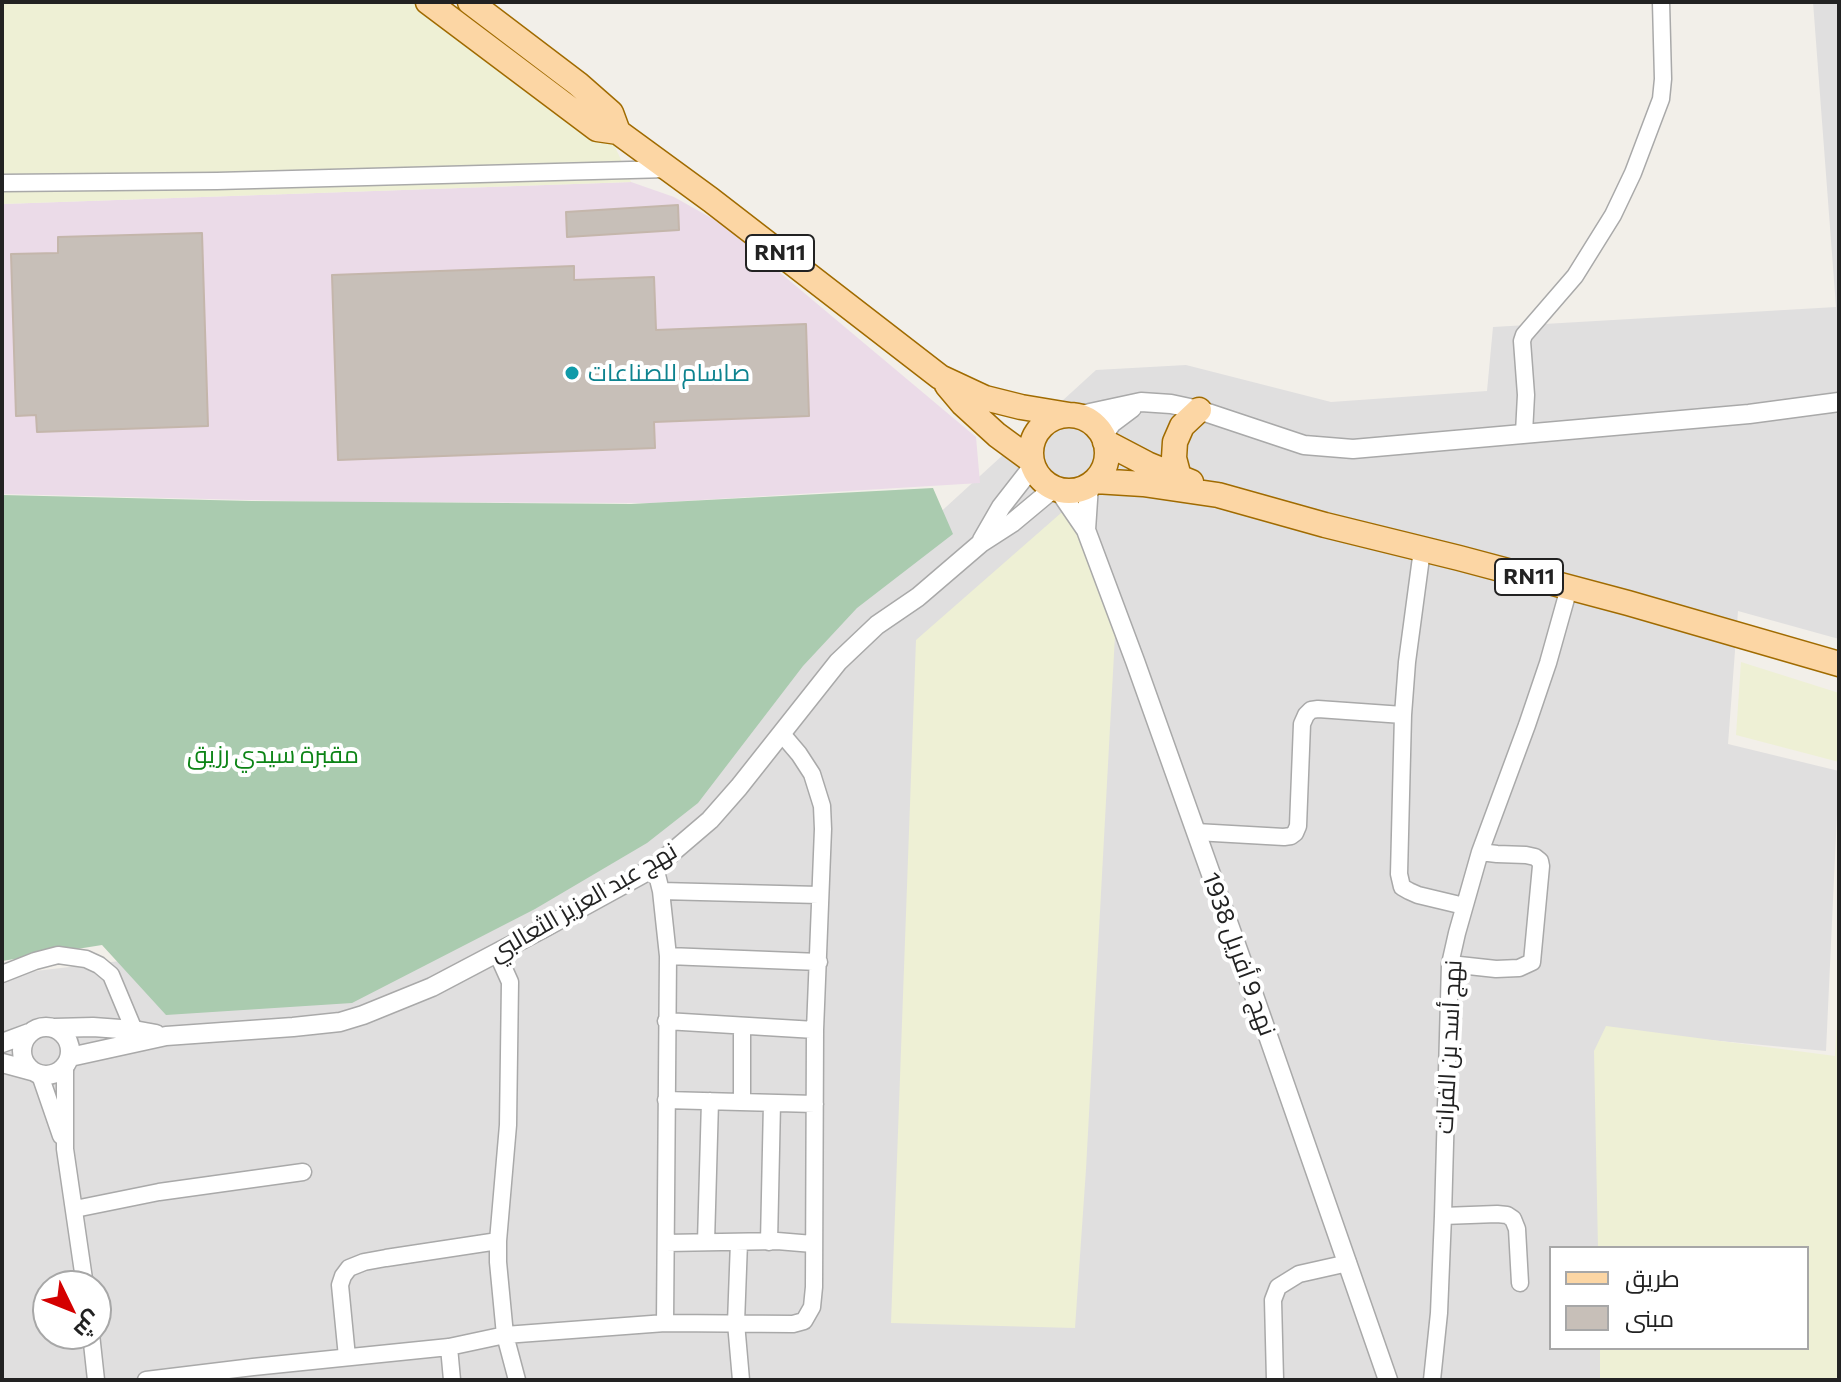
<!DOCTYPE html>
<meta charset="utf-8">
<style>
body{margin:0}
#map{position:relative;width:1841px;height:1382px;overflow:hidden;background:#f2efe9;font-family:Commissioner,Cairo,sans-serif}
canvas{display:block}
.frame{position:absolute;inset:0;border:4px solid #222;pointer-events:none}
.legend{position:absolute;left:1549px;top:1246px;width:260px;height:104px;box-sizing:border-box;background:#fff;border:2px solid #a7a7a7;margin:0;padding:10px 14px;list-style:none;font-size:24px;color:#222}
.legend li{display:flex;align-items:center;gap:16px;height:40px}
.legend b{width:40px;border:2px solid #a7a7a7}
.north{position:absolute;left:32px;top:1270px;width:80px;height:80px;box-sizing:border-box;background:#fff;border:2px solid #a7a7a7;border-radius:50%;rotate:133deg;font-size:22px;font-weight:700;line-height:32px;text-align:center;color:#222}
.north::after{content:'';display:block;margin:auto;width:28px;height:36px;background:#d40000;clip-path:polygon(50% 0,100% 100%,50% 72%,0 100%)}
</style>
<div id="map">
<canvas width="1841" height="1382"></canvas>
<div class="frame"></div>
<ul class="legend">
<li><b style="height:10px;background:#fcd6a4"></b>طريق</li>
<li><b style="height:22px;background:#c7bfb8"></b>مبنى</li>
</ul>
<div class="north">ش</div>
</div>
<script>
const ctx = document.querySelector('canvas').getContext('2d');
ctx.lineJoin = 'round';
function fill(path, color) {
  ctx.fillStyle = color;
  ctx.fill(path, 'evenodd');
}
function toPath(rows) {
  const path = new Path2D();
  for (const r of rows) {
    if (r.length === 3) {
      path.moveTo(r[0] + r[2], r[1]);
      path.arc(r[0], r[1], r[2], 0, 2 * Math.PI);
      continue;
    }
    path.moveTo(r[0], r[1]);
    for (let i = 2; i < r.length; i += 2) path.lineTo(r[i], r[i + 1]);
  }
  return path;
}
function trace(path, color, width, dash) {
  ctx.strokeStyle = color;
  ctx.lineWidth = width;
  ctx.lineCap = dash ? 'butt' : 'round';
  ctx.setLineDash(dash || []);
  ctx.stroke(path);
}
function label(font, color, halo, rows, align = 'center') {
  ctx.font = font + ' Commissioner,Cairo,sans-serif';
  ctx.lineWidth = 8;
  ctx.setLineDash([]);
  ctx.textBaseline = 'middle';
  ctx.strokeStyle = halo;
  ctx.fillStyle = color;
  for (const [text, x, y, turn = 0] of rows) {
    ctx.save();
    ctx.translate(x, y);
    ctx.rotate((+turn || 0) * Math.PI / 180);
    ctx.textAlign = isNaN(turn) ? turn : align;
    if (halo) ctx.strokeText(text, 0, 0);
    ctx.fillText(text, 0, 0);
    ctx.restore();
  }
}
fill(toPath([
 [1813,2,1839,2,1839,639,1738,611,1728,744,1839,771,1826,1051,1624,1032,1627,1248,1551,1248,1551,1348,1629,1348,1630,1380,2,1380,2,975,347,934,670,759,1096,370,1186,365,1331,402,1487,391,1493,327,1836,307],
 [48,1286,96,1286,96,1334,48,1334]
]), '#e0dfdf');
fill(toPath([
 [631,182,674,197,722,224,976,437,980,483,651,503,330,502,2,494,2,204]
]), '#ebdbe8');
fill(toPath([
 [2,2,421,2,612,140,631,182,2,204],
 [1061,513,1078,514,1116,617,1086,1169,1075,1328,891,1323,916,640],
 [1741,662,1839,693,1839,762,1736,735],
 [1839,988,1839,1380,1600,1380,1600,1348,1807,1348,1807,1248,1598,1248,1594,1051,1606,1026,1835,1056]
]), '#eef0d5');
fill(toPath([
 [933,488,953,534,857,608,803,666,698,803,647,843,535,909,352,1003,166,1015,102,945,2,961,2,495,252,501,631,504]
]), '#aacbaf');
const building = toPath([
 [678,205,679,230,567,237,566,212,678,205],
 [202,233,208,426,37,432,36,415,16,416,11,254,58,253,58,237,202,233],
 [574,266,574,280,654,277,656,330,806,324,809,416,654,422,655,448,338,460,332,275,574,266]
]);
fill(building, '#c7bfb8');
trace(building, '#c4b6ab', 2);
const minor = toPath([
 [2,183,217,181,668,169],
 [1524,433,1526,395,1522,341,1524,335,1575,276,1613,215,1633,173,1661,99,1663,79,1661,2],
 [1422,550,1407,662,1403,715,1399,874,1402,887,1409,891,1418,895,1464,906],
 [1196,832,1284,837,1291,836,1295,833,1298,826,1302,724,1306,715,1311,710,1318,709,1403,715],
 [655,867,661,891,668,956,665,1323],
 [661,891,819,895],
 [497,953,510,982,508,1125,498,1241,498,1262,505,1335,517,1380],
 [668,956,819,962],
 [1450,964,1496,969,1519,968,1532,962,1541,866,1540,861,1535,857,1526,855,1497,854,1480,852],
 [2,974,35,961,58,955,86,959,99,965,111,975,134,1030],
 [666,1021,815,1030],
 [65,1067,65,1149,85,1286],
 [40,1075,61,1136],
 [666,1100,815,1104],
 [742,1102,742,1026],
 [75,1209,159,1192,303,1172],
 [1443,1216,1497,1214,1507,1215,1513,1219,1517,1229,1520,1283],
 [706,1242,710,1101],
 [739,1242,736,1323,741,1380],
 [769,1242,772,1103],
 [666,1243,777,1241,813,1244],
 [91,1334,96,1380],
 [449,1347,452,1380],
 [347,1357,340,1285,343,1276,349,1268,364,1262,386,1258,498,1241],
 [146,1380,253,1367,449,1347,505,1335,665,1323,793,1324,804,1321,812,1307,814,1287,815,1030,823,829,822,806,812,774,799,754,782,734],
 [1275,1380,1273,1300,1278,1287,1299,1274,1348,1263],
 [1432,1380,1439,1313,1443,1216,1450,964,1457,933,1480,852,1527,725,1548,663,1569,588]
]);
const tertiary = toPath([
 [1076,416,1141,402,1171,404,1199,410,1304,445,1353,449,1749,414,1839,402],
 [1103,436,1112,423,1132,408],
 [1058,489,1086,530,1135,661,1243,964,1388,1380],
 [1086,530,1089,485],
 [982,540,1001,507,1033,466],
 [46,1051,24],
 [54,1028,93,1027,134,1030,156,1034],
 [2,1043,29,1033],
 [70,1057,166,1036,293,1027,340,1022,363,1015,432,987,544,928,655,867,710,820,739,787,838,662,877,625,918,597,981,543,1012,523,1054,488],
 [2,1063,32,1071]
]);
const primary = toPath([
 [428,2,597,129,618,132,711,200,940,377,985,398,1021,407,1069,415],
 [470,2,578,84,611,113,618,132],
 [947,385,963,404,997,435,1031,460],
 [1069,453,38],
 [1105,442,1147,464,1191,482],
 [1179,477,1174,458,1175,442,1182,426,1199,410],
 [1095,481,1143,484,1218,495,1325,525,1459,558,1628,603,1839,664]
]);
trace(minor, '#a9a9a9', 19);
trace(tertiary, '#a9a9a9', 21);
trace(primary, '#a06b00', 27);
trace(minor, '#fff', 16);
trace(tertiary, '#fff', 18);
trace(primary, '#fcd6a4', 24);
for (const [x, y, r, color] of [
 [572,373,8,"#0f9aa8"]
]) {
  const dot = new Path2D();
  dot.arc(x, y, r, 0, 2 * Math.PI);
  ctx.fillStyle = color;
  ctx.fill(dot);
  trace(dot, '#fff', 3);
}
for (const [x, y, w] of [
 [780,253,68],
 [1529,577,68]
]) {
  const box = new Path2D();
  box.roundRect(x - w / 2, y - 18, w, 36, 6);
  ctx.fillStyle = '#fff';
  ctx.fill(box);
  trace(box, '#222', 2);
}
label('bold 22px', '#222', null, [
 ["RN11",780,253],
 ["RN11",1529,577]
]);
label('24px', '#0d838f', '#fff', [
 ["صاسام للصناعات",588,373]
], 'left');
label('24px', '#0c8416', '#fff', [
 ["مقبرة سيدي رزيق",273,755]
]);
label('24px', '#222', '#fff', [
 ["نهج عبد العزيز الثعالبي",583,902,-30],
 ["نهج 9 أفريل 1938",1239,954,70],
 ["نهج أسد بن الفرات",1449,1047,-87]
]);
</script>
